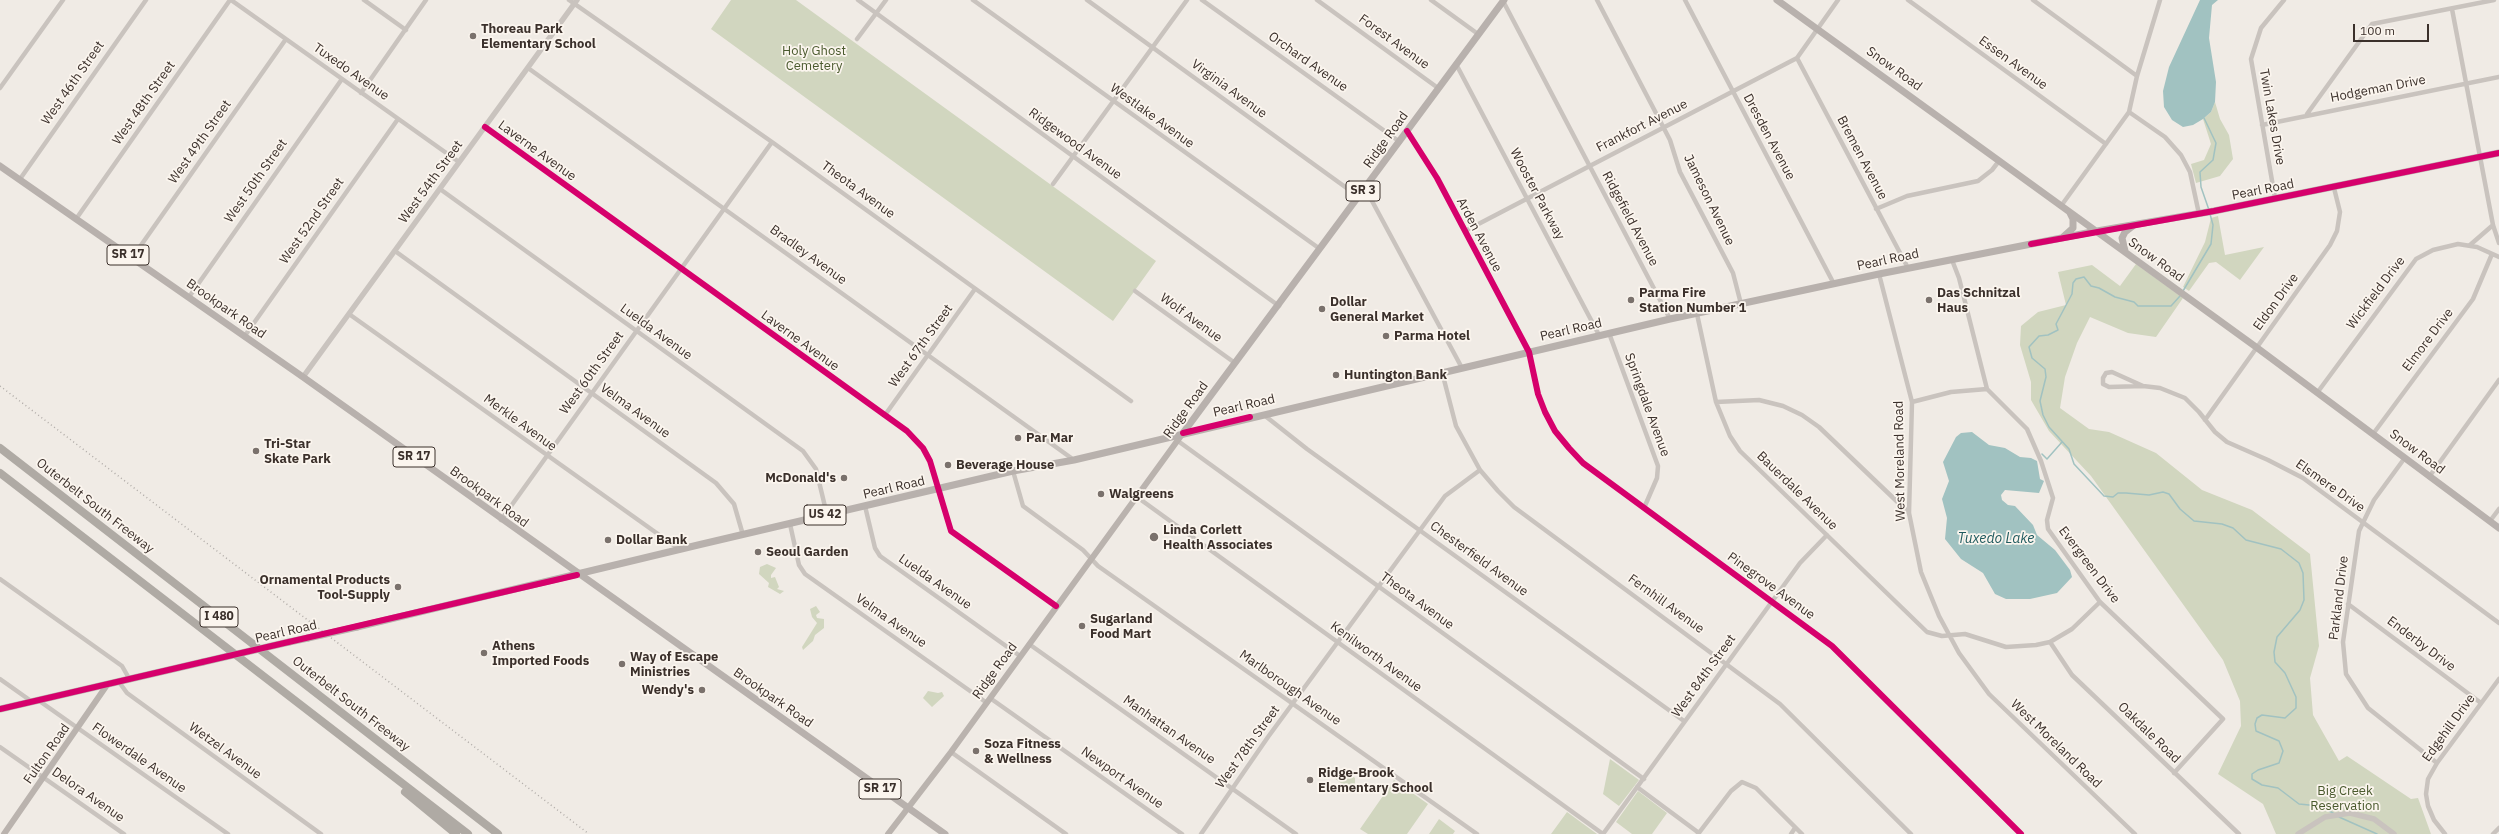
<!DOCTYPE html>
<style>
body{margin:0}
#map{position:relative;width:2499px;height:834px;overflow:hidden;background:#f0ebe5;font-family:"IBM Plex Sans",sans-serif}
canvas{display:block}
.scale{position:absolute;left:2353px;top:24px;width:76px;height:18px;box-sizing:border-box;border:2px solid #3b302b;border-top:0;padding-left:5px;font-size:12px;line-height:14px;white-space:nowrap;color:#3b302b;-webkit-text-stroke:3px #fbf5ee;paint-order:stroke}
</style>
<div id="map">
<canvas width="2499" height="834"></canvas>
<div class="scale">100 m</div>
</div>
<script>
const ctx = document.querySelector('canvas').getContext('2d');
ctx.lineJoin = 'round';
function fillPath(path, color) { ctx.fillStyle = color; ctx.fill(path, 'evenodd'); }
const toPath = rows => new Path2D(rows.map(r => 'M' + r).join(''));
function trace(path, color, width, dash) { ctx.strokeStyle = color; ctx.lineWidth = width; ctx.lineCap = dash ? 'butt' : 'round'; ctx.setLineDash(dash || []); ctx.stroke(path); }
function label(font, color, halo, rows, align = 'center') {
  ctx.font = font + ' "IBM Plex Sans",sans-serif'; ctx.lineWidth = 3.5; ctx.setLineDash([]); ctx.textBaseline = 'middle'; ctx.strokeStyle = halo; ctx.fillStyle = color; for (const [text, x, y, turn = 0] of rows) {
    ctx.save(); ctx.translate(x, y); ctx.rotate((+turn || 0) * Math.PI / 180); ctx.textAlign = isNaN(turn) ? turn : align; if (halo) ctx.strokeText(text, 0, 0); ctx.fillText(text, 0, 0); ctx.restore();
  }
}
const green = toPath([
 [731,0,796,0,1156,261,1113,321,711,29],
 [2215,102,2220,119,2229,135,2233,159,2220,176,2196,183,2191,164,2204,160,2211,144,2203,119,2211,112],
 [2218,216,2225,255,2264,247,2240,280,2216,262,2209,263,2189,291,2183,287,2205,242,2211,218],
 [2136,264,2183,298,2156,337,2128,333,2090,317,2077,343,2065,377,2060,408,2089,429,2109,432,2156,453,2202,490,2252,510,2310,554,2319,646,2310,678,2313,715,2339,761,2347,756,2411,799,2418,798,2431,834,2276,834,2263,804,2218,774,2241,726,2240,701,2223,660,2091,476,2049,431,2031,400,2031,382,2020,345,2021,326,2038,312,2066,305,2058,272,2092,265,2120,286],
 [767,564,776,568,771,575,771,578,775,577,779,587,777,589,784,591,780,594,768,587,769,583,759,574,760,567],
 [816,606,820,612,816,615,817,618,824,619,824,628,815,635,813,641,803,650,802,647,817,623,812,617,810,609],
 [928,691,938,693,942,692,944,696,932,707,923,698],
 [1610,759,1639,780,1619,806,1603,794],
 [1334,768,1338,772,1349,773,1355,778,1355,783,1350,790,1329,774],
 [1394,780,1428,804,1407,834,1368,834,1360,829],
 [1638,791,1667,813,1652,834,1632,834,1616,822],
 [1567,812,1597,834,1551,834],
 [1439,819,1455,831,1453,834,1429,834]
]);
const water = toPath([
 [2200,0,2218,0,2212,5,2209,38,2216,82,2215,102,2211,112,2203,119,2193,125,2183,127,2172,120,2164,107,2163,91,2169,67],
 [1972,432,1989,445,2005,448,2020,457,2031,458,2037,461,2040,479,2044,481,2039,493,2005,490,2001,495,2002,500,2008,505,2015,506,2033,525,2037,535,2055,550,2070,570,2072,577,2057,593,2030,599,2006,599,1995,594,1983,573,1961,559,1945,539,1947,518,1942,499,1949,481,1943,462,1956,437,1961,433]
]);
const stream = toPath([
 [2204,118,2216,143,2213,160,2200,172,2201,187,2209,210],
 [2183,291,2211,244,2213,225,2210,214],
 [2180,296,2171,306,2138,306,2134,302,2115,297,2099,288,2091,286,2084,277,2076,279,2073,283,2072,294,2056,324,2058,330,2048,335,2039,336,2029,347,2032,358,2045,369,2046,377,2040,401,2043,415,2049,427,2069,449,2074,464,2104,496,2113,497,2118,493,2126,493,2149,495,2163,492,2169,494,2180,509,2194,521,2222,524,2233,528,2246,540,2281,549,2299,563,2303,573,2304,600,2300,610,2277,637,2274,652,2275,662,2285,673,2296,697,2296,708,2285,718,2262,715,2257,718,2255,724,2256,731,2279,741,2283,751,2279,763,2258,770,2252,774,2252,779,2262,785,2278,788,2299,804,2319,806,2333,813],
 [2042,454,2047,459,2062,442],
 [2339,817,2377,834]
]);
const minor = toPath([
 [231,0,459,162],
 [364,0,406,30],
 [569,0,772,142,1131,401],
 [858,0,1279,306],
 [973,0,1320,249],
 [1087,0,1359,197],
 [1202,0,1400,142],
 [1317,0,1438,88],
 [1431,0,1478,34],
 [1597,0,1670,140,1680,172,1733,273,1741,304],
 [1685,0,1834,284],
 [1908,0,2106,144],
 [2033,0,2137,76],
 [1503,1,1670,319],
 [2452,9,2493,225,2499,243],
 [857,39,886,0],
 [1797,58,1908,268],
 [1456,64,1599,335],
 [528,68,1074,460],
 [0,88,63,0],
 [361,93,426,0],
 [2129,112,2165,137,2181,155,2190,172,2199,214],
 [2307,114,2372,24,2494,0],
 [2262,125,2499,77],
 [485,127,907,431,923,448,930,461,951,531,1056,606],
 [1407,131,1437,178,1529,352,1538,394,1545,412,1555,431,1569,448,1583,463,1832,646,2021,834],
 [20,179,146,0],
 [1053,184,1187,0],
 [1365,188,1462,368],
 [440,189,803,451,816,469,827,515],
 [2275,198,2251,59,2261,28,2284,0],
 [2061,206,2129,112,2137,76,2160,0],
 [1876,209,1907,196,1978,181,1992,170,1999,161],
 [76,219,230,0],
 [1465,231,1797,58,1838,0],
 [2470,245,2493,225],
 [395,251,716,483,734,504,743,535],
 [132,258,286,39],
 [1952,260,1959,278,1987,389,2027,429,2041,461,2053,498,2047,520,2048,529,2100,602,2223,719,2174,773],
 [1879,274,1912,402,1909,513,1921,572,1939,616,1959,653,1989,694,2135,834],
 [1135,291,1235,363],
 [189,297,342,79],
 [349,314,679,549],
 [1697,314,1716,402,1730,436,1740,451,1927,632,1942,636,1965,634,2006,647,2036,645,2050,642,2072,629,2100,602],
 [1609,333,1658,466,1657,478,1644,508],
 [244,337,398,119],
 [1442,372,1456,426,1480,470,1498,491,1514,507,1780,704,1911,834],
 [2143,386,2112,372,2106,373,2103,378,2103,384,2109,387,2143,386,2160,388,2185,398,2199,412,2215,432,2227,442,2268,460,2303,478,2499,623],
 [2317,393,2416,259,2433,250,2458,244,2477,247,2499,257],
 [1716,402,1759,400,1783,406,1802,415,1819,427,1909,513],
 [1912,402,1951,392,1987,389],
 [885,415,975,289],
 [1264,415,1307,449,1684,721],
 [2205,420,2330,245,2337,231,2340,212,2334,188],
 [2373,434,2473,299,2492,254],
 [1178,441,1644,779],
 [2404,459,2374,500,2359,531,2343,642,2346,674,2368,708,2437,763],
 [1013,471,1023,506,1083,550,1098,566,1477,834],
 [2429,477,2499,380],
 [1137,497,1603,834],
 [865,506,875,548,880,556,1020,656],
 [501,520,772,142],
 [2490,521,2499,509],
 [790,524,799,565,805,574,987,703],
 [0,579,122,666,130,680],
 [2348,604,2481,703],
 [2050,642,2072,675,2239,834],
 [1029,644,1296,834],
 [0,679,31,701],
 [119,682,127,693,321,834],
 [990,698,1182,834],
 [38,700,228,834],
 [0,747,124,834],
 [951,752,1066,834],
 [1637,787,1699,833],
 [1201,834,1268,737,1445,496,1480,470],
 [1603,834,1800,563,1827,535],
 [1698,834,1731,791,1742,782,1756,788,1802,834],
 [1791,834,1795,828],
 [2445,834,2434,820,2428,806,2426,794,2428,779,2437,763,2499,679],
 [2493,834,2499,828]
]);
const tertiary = toPath([
 [303,377,577,0],
 [2298,834,2325,817,2350,813,2374,819,2394,834]
]);
const secondary = toPath([
 [4,834,107,685],
 [888,834,951,752,1183,433]
]);
const primary = toPath([
 [1777,0,2256,347,2499,528],
 [0,166,303,377,945,834],
 [2063,237,2073,228,2073,219,2070,213],
 [2125,251,2122,238,2125,232,2134,225],
 [1183,433,1504,0],
 [357,627,698,545,1013,471,1074,460,1670,319,1879,274,2097,231,2214,211,2499,153],
 [289,642,308,638],
 [0,709,203,662]
]);
const motorway = toPath([
 [0,448,498,834],
 [0,473,468,834],
 [405,792,456,834]
]);
const rail = toPath([
 [0,386,589,834]
]);
const primaryBridge = toPath([
 [308,638,357,627],
 [203,662,289,642]
]);
const cycleway = toPath([
 [485,127,907,431,923,448,930,461,951,531,1056,606],
 [1407,131,1437,178,1529,352,1538,394,1545,412,1555,431,1569,448,1583,463,1832,646,2021,834],
 [2031,244,2214,211,2499,153],
 [1183,433,1250,417],
 [0,709,577,575]
]);
const markers = [
 [473,36,4,"#7a716c"],
 [1631,300,4,"#7a716c"],
 [1929,300,4,"#7a716c"],
 [1322,309,4,"#7a716c"],
 [1386,336,4,"#7a716c"],
 [1336,375,4,"#7a716c"],
 [1018,438,4,"#7a716c"],
 [256,451,4,"#7a716c"],
 [948,465,4,"#7a716c"],
 [844,478,4,"#7a716c"],
 [1101,494,4,"#7a716c"],
 [1154,537,5,"#7a716c"],
 [608,540,4,"#7a716c"],
 [758,552,4,"#7a716c"],
 [398,587,4,"#7a716c"],
 [1082,626,4,"#7a716c"],
 [484,653,4,"#7a716c"],
 [622,664,4,"#7a716c"],
 [702,690,4,"#7a716c"],
 [976,751,4,"#7a716c"],
 [1310,780,4,"#7a716c"]
];
const shields = [
 [1363,191,34],
 [128,255,42],
 [414,457,42],
 [825,515,42],
 [219,617,38],
 [880,789,42]
];
const shieldNames = [
 ["SR 3",1363,191],
 ["SR 17",128,255],
 ["SR 17",414,457],
 ["US 42",825,515],
 ["I 480",219,617],
 ["SR 17",880,789]
];
const poiNames = [
 ["Thoreau Park",481,29],
 ["Elementary School",481,44],
 ["Parma Fire",1639,293],
 ["Station Number 1",1639,308],
 ["Das Schnitzal",1937,293],
 ["Haus",1937,308],
 ["Dollar",1330,302],
 ["General Market",1330,317],
 ["Parma Hotel",1394,336],
 ["Huntington Bank",1344,375],
 ["Par Mar",1026,438],
 ["Tri-Star",264,444],
 ["Skate Park",264,459],
 ["Beverage House",956,465],
 ["McDonald's",836,478,"right"],
 ["Walgreens",1109,494],
 ["Linda Corlett",1163,530],
 ["Health Associates",1163,545],
 ["Dollar Bank",616,540],
 ["Seoul Garden",766,552],
 ["Ornamental Products",390,580,"right"],
 ["Tool-Supply",390,595,"right"],
 ["Sugarland",1090,619],
 ["Food Mart",1090,634],
 ["Athens",492,646],
 ["Imported Foods",492,661],
 ["Way of Escape",630,657],
 ["Ministries",630,672],
 ["Wendy's",694,690,"right"],
 ["Soza Fitness",984,744],
 ["& Wellness",984,759],
 ["Ridge-Brook",1318,773],
 ["Elementary School",1318,788]
];
const streetNames = [
 ["Forest Avenue",1394,42,36],
 ["Orchard Avenue",1308,62,35],
 ["Essen Avenue",2013,63,36],
 ["Snow Road",1894,69,36],
 ["Tuxedo Avenue",351,72,35],
 ["West 46th Street",73,83,-55],
 ["Virginia Avenue",1229,89,36],
 ["Hodgeman Drive",2378,89,-11],
 ["West 48th Street",144,103,-55],
 ["Westlake Avenue",1152,116,36],
 ["Twin Lakes Drive",2272,117,80],
 ["Frankfort Avenue",1642,126,-27],
 ["Dresden Avenue",1769,137,62],
 ["Ridge Road",1386,140,-54],
 ["West 49th Street",200,142,-55],
 ["Ridgewood Avenue",1075,144,36],
 ["Laverne Avenue",537,151,36],
 ["Bremen Avenue",1862,158,62],
 ["West 50th Street",256,181,-55],
 ["West 54th Street",431,182,-54],
 ["Theota Avenue",858,190,36],
 ["Pearl Road",2263,190,-11],
 ["Wooster Parkway",1537,194,62],
 ["Jameson Avenue",1709,200,64],
 ["Ridgefield Avenue",1630,219,62],
 ["West 52nd Street",312,221,-55],
 ["Arden Avenue",1479,235,62],
 ["Bradley Avenue",808,255,36],
 ["Pearl Road",1888,260,-12],
 ["Snow Road",2156,260,36],
 ["Wickfield Drive",2376,293,-53],
 ["Eldon Drive",2276,302,-54],
 ["Brookpark Road",226,309,35],
 ["Wolf Avenue",1191,318,36],
 ["Pearl Road",1571,330,-13],
 ["Luelda Avenue",656,332,36],
 ["Elmore Drive",2428,340,-53],
 ["Laverne Avenue",800,341,36],
 ["West 67th Street",921,346,-54],
 ["West 60th Street",592,373,-54],
 ["Springdale Avenue",1647,405,70],
 ["Pearl Road",1244,406,-13],
 ["Ridge Road",1186,410,-54],
 ["Velma Avenue",635,411,36],
 ["Merkle Avenue",520,423,36],
 ["Snow Road",2417,452,37],
 ["West Moreland Road",1900,461,-91],
 ["Elsmere Drive",2330,486,35],
 ["Pearl Road",894,488,-13],
 ["Bauerdale Avenue",1797,491,44],
 ["Brookpark Road",489,497,36],
 ["Outerbelt South Freeway",95,506,38],
 ["Chesterfield Avenue",1479,559,36],
 ["Evergreen Drive",2089,565,53],
 ["Luelda Avenue",935,582,35],
 ["Pinegrove Avenue",1771,586,36],
 ["Parkland Drive",2339,598,-83],
 ["Theota Avenue",1417,601,36],
 ["Fernhill Avenue",1666,604,36],
 ["Velma Avenue",891,621,35],
 ["Pearl Road",286,632,-13],
 ["Enderby Drive",2421,644,37],
 ["Kenilworth Avenue",1376,657,36],
 ["Ridge Road",995,671,-54],
 ["West 84th Street",1704,676,-54],
 ["Marlborough Avenue",1290,688,35],
 ["Brookpark Road",773,698,35],
 ["Outerbelt South Freeway",351,704,38],
 ["Edgehill Drive",2449,728,-54],
 ["Manhattan Avenue",1169,730,35],
 ["Oakdale Road",2149,733,44],
 ["West Moreland Road",2056,744,44],
 ["West 78th Street",1248,747,-54],
 ["Wetzel Avenue",225,751,36],
 ["Fulton Road",47,754,-55],
 ["Flowerdale Avenue",139,758,35],
 ["Newport Avenue",1122,778,35],
 ["Delora Avenue",88,795,35]
];
const parkNames = [
 ["Holy Ghost",814,51],
 ["Cemetery",814,66],
 ["Big Creek",2345,791],
 ["Reservation",2345,806]
];
const waterNames = [
 ["Tuxedo Lake",1996,539]
];
fillPath(green, '#d1d6bf');
fillPath(water, '#a1c2c1');
trace(stream, '#a1c2c1', 1.5);
trace(minor, '#c9c3be', 4.5);
trace(tertiary, '#c9c3be', 5.5);
trace(secondary, '#bab3ae', 6);
trace(primary, '#b8b1ad', 7);
trace(motorway, '#afaaa4', 8);
trace(rail, '#b1aca8', 1.5, [1, 3]);
trace(primaryBridge, '#b8b1ad', 7);
trace(cycleway, '#d6006c', 6);
for (const [x, y, r, color] of markers) { const dot = new Path2D(); dot.arc(x, y, r, 0, 2 * Math.PI); ctx.fillStyle = color; ctx.fill(dot); trace(dot, '#fbf5ee', 1.5); }
for (const [x, y, w] of shields) { const box = new Path2D(); box.roundRect(x - w / 2, y - 10, w, 20, 3); ctx.fillStyle = '#fbf5ee'; ctx.fill(box); trace(box, '#3b302b', 1); }
label('bold 12px', '#3b302b', null, shieldNames);
label('bold 13px', '#3b302b', '#fbf5ee', poiNames, 'left');
label('13px', '#3b302b', '#fbf5ee', streetNames);
label('13px', '#4a5a2e', '#fbf5ee', parkNames);
label('italic 14px', '#1f5a5e', '#fbf5ee', waterNames);
</script>
